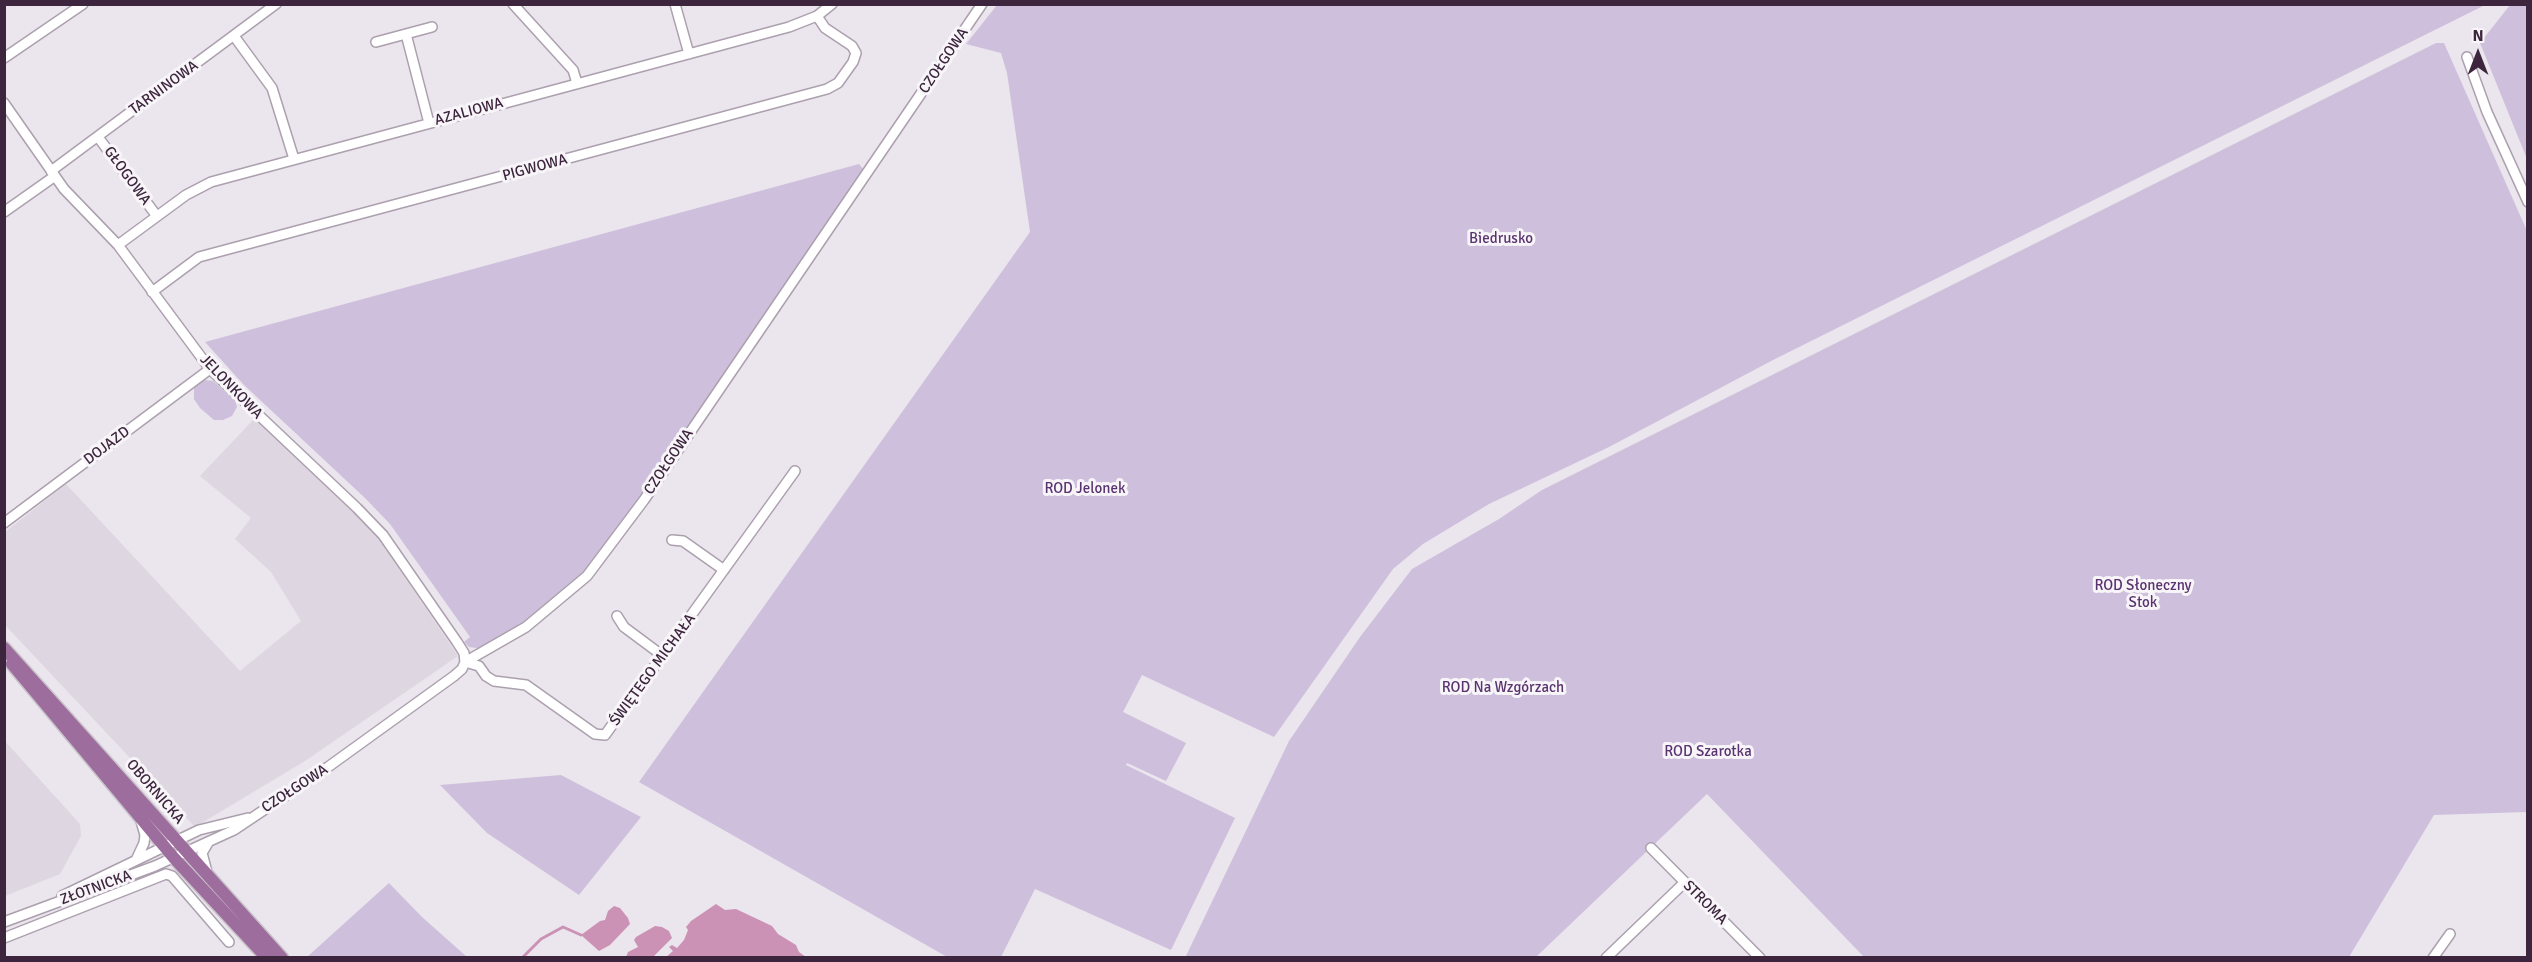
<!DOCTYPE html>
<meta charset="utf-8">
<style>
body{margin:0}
#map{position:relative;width:2532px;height:962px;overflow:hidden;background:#ebe5ed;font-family:Signika,sans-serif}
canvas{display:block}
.frame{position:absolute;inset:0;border:6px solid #3c253d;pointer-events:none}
.north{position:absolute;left:2448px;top:24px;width:60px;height:60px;-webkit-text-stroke:4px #f8f5f9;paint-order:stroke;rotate:0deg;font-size:16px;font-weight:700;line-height:24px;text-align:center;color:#3c253d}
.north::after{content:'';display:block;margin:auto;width:21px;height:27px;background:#3c253d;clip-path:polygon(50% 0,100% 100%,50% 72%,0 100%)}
</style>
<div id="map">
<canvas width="2532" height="962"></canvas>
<div class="frame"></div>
<div class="north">N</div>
</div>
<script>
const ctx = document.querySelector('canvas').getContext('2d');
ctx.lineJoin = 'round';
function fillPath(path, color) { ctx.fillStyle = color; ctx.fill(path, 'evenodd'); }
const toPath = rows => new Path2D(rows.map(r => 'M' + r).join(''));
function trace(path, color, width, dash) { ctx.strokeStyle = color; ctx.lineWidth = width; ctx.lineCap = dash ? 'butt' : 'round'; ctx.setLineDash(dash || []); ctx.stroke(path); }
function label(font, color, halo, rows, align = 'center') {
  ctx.font = font + ' Signika,sans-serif'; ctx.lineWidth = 6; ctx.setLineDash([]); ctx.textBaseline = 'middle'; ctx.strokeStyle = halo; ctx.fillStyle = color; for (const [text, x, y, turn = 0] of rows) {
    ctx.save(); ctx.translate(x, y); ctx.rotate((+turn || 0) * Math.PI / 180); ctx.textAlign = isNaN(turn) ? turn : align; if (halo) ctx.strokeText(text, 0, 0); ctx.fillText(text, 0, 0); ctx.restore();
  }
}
const built = toPath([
 [255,418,371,528,458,656,305,761,195,827,5,625,5,532,66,484,240,671,301,621,271,572,235,539,251,518,200,476],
 [4,740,80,824,81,836,60,874,5,896]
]);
const green = toPath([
 [997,5,997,4,2485,5,1773,360,1609,447,1489,504,1423,544,1393,569,1274,737,1142,675,1123,712,1186,743,1166,781,1127,763,1126,765,1235,818,1171,950,1035,889,1001,957,949,958,639,782,1030,232,1007,73,1001,53,966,44],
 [2510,5,2527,5,2527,159,2480,43],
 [2436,43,2444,43,2527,231,2527,812,2434,815,2349,957,1864,957,1707,794,1536,957,1185,958,1289,741,1360,637,1412,569,1499,519,1542,490],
 [859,164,864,170,686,432,670,444,667,454,641,498,584,572,546,608,484,649,469,647,464,642,470,637,390,524,365,498,244,385,205,342],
 [205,380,213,381,235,400,237,407,232,416,223,420,214,420,200,408,194,399,194,388,200,381],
 [561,775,641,817,579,895,487,833,440,785],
 [389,883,422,917,467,957,307,957]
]);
const water = toPath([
 [716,904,725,910,736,909,772,926,778,934,796,945,799,952,806,957,666,957,673,951,669,947,672,945,677,948,684,940,688,930,686,927,691,921],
 [614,906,620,908,628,918,630,924,610,945,599,951,581,935,600,921,605,920,608,911],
 [655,926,662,927,669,931,672,938,653,957,626,957,628,952,638,947,634,940,636,937]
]);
const stream = toPath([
 [522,958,541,939,563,927,581,935]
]);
const minor = toPath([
 [513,4,573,70,577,83],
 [675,4,689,54],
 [406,34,429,123],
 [234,36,272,88,294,159],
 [376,42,432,27],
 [2467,57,2487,112,2528,202],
 [4,58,83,4],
 [4,103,64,189,118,245,210,369,357,508,383,535,457,642,464,653,465,662],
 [98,137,156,215],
 [51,171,276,4],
 [4,212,55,176],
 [118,245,186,195,211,182,789,27,817,16,832,4],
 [152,292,199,257,827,89,838,83,853,62,856,53,852,46,825,28,817,16],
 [4,523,210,369],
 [672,540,683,541,724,570],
 [617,616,624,627,663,656],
 [465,662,479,666,486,676,494,681,526,685,595,734,605,735,795,471],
 [1651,848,1760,958],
 [137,858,144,843,145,835,141,821],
 [207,872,202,853,208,843],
 [62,896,199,830,248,818],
 [4,922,155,866,234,830,328,767,454,676,462,669,465,662,526,627,587,576,644,500,982,4],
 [4,938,166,874,172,876,229,942],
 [1606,958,1685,882],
 [2433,958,2450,934]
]);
const major = toPath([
 [4,648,282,958],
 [12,664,174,858,267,958]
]);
const streetNames = [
 ["CZOŁGOWA",944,61,-56],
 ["TARNINOWA",164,88,-36],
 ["AZALIOWA",469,112,-15],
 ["PIGWOWA",535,168,-15],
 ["GŁOGOWA",127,176,54],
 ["JELONKOWA",231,387,46],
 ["DOJAZD",107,446,-37],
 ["CZOŁGOWA",669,462,-56],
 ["ŚWIĘTEGO MICHAŁA",653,670,-54],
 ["CZOŁGOWA",295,789,-33],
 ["OBORNICKA",155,792,49],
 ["ZŁOTNICKA",96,888,-20],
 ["STROMA",1705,903,45]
];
const parkNames = [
 ["Biedrusko",1501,239],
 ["ROD Jelonek",1085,489],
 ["ROD Słoneczny",2143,586],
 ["Stok",2143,603],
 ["ROD Na Wzgórzach",1503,688],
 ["ROD Szarotka",1708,752]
];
fillPath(built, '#ded6e0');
fillPath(green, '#cec0dc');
fillPath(water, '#cc92b5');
trace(stream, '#cc92b5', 3);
trace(minor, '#aca0ae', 12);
trace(major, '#c8c2c9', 15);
trace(minor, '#fff', 9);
trace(major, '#9d6d9e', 12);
label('15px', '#3c253d', '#f8f5f9', streetNames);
label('15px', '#593370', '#f8f5f9', parkNames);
</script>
